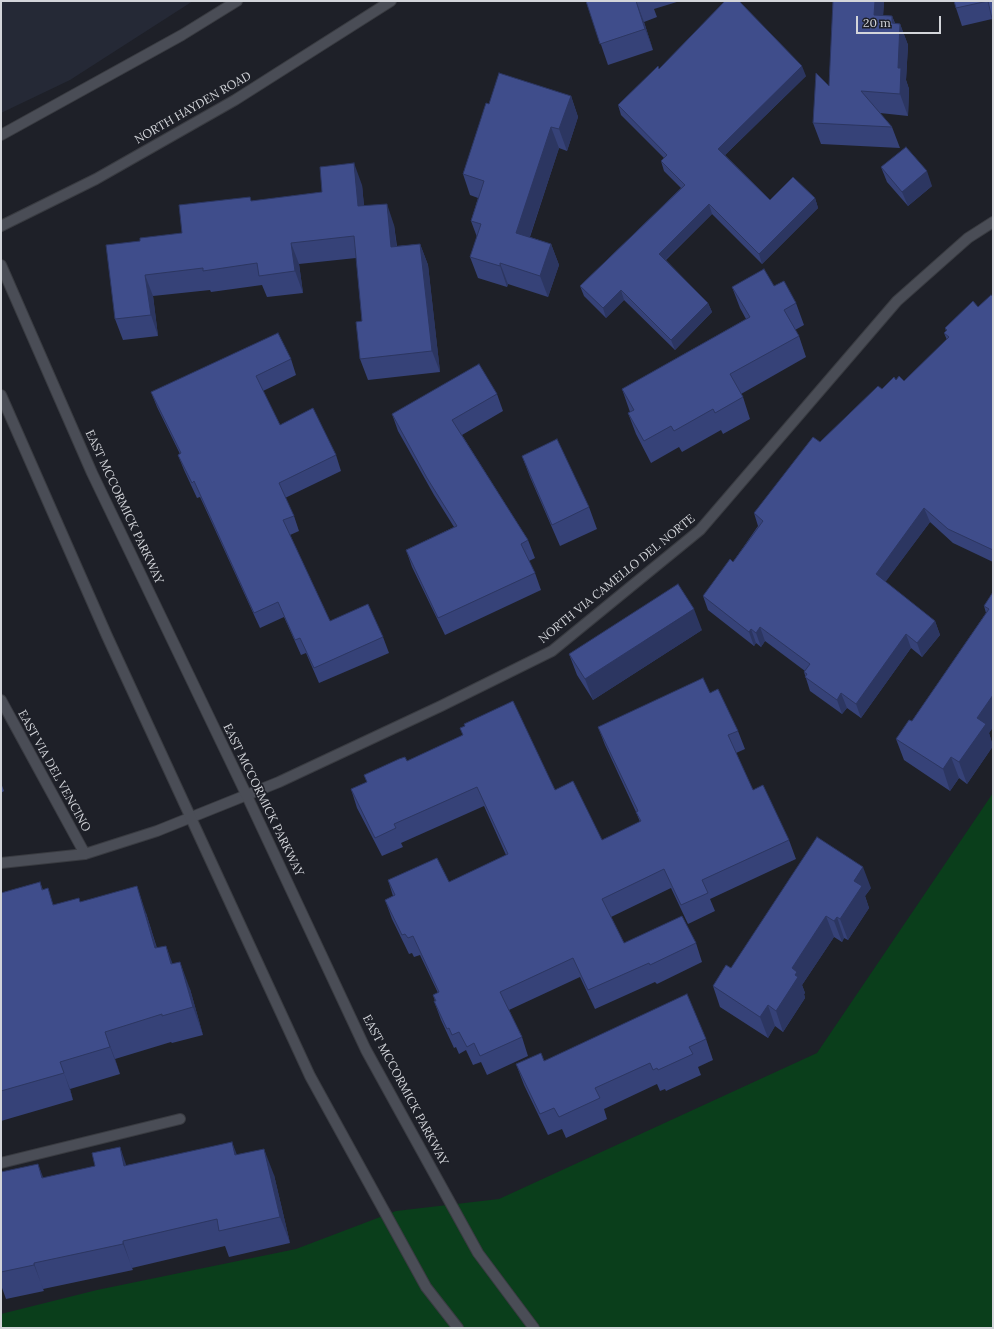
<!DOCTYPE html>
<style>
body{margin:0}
#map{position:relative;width:994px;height:1329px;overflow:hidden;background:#1e2028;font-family:Lora,serif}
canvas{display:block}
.frame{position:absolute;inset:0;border:2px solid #d3d5da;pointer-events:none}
.scale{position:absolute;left:856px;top:16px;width:85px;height:18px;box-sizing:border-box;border:2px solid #d3d5da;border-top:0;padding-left:5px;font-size:12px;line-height:14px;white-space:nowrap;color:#d3d5da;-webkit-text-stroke:3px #1e2028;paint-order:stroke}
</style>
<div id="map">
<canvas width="994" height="1329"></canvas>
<div class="frame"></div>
<div class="scale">20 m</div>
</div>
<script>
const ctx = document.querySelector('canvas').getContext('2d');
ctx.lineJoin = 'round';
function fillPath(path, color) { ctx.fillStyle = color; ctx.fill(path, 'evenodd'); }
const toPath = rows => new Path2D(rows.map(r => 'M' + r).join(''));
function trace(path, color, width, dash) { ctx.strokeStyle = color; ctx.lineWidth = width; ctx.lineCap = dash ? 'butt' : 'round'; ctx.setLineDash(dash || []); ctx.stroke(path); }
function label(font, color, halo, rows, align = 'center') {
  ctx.font = font + ' Lora,serif'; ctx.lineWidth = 3.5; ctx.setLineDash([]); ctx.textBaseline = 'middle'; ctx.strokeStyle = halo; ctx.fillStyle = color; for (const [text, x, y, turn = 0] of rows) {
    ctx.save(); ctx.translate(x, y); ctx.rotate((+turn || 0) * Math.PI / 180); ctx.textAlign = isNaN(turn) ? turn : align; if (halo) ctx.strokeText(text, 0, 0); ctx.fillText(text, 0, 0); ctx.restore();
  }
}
const built = toPath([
 [1,1,193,1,70,80,1,113]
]);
const green = toPath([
 [993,793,993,1328,1,1328,1,1314,97,1290,296,1249,396,1211,499,1199,817,1053]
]);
const street = toPath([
 [1,700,85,854],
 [1,863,85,854,157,831,279,782,441,706,552,651,700,530,897,301,968,238,993,222],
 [1,1163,180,1119]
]);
const secondary = toPath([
 [1,135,182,35,237,1],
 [1,226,96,179,235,100,391,1],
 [1,265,92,473,247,796,366,1050,478,1253,534,1328],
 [1,395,107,636,310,1076,426,1287,458,1328]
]);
const wall = toPath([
 [586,1,680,1,654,9,657,17,644,22,653,50,608,65],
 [833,1,884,1,883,15,892,16,895,23,900,24,908,45,906,80,909,89,908,116,880,113,892,127,900,148,821,144,813,123,829,86],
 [954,1,993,1,992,19,962,26,956,8],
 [659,69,806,76,725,155,770,200,815,198,818,208,762,264,712,214,666,260,708,303,712,312,675,350,624,300,606,318,584,296,580,286,681,188,664,171,661,161,664,158,621,115,618,105],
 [571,96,578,117,567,151,559,148,530,237,551,244,559,265,548,297,508,284,507,287,478,278,470,257,477,237,471,221,478,198,470,195,463,174],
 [881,167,932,186,908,206,887,182],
 [362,185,364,206,394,225,397,246,420,244,428,265,440,372,368,380,360,359,362,321,356,258,299,264,303,293,267,297,262,285,211,292,210,290,153,296,158,336,123,340,115,319,140,241,182,233,252,201,322,192],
 [774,286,796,303,804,325,795,330,799,336,806,357,741,394,743,397,750,419,723,434,721,430,682,452,679,447,651,463,636,434,628,413,630,412,622,389,746,319,740,308,732,287],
 [993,297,993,562,953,543,930,522,885,582,935,621,940,635,922,657,911,648,861,718,847,708,842,714,810,691,804,672,805,671,765,641,761,647,756,643,754,646,708,610,703,596,733,562,758,526,754,513,820,442,882,389,896,380,904,381,947,340,944,333,946,331,945,328],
 [291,359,296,375,263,391,280,425,336,455,341,471,285,498,294,516,299,531,290,535,330,621,383,637,389,653,319,683,306,653,301,655,284,617,260,628,200,497,197,498,184,470,178,455,180,454,157,407,151,392],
 [497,394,503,411,462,435,528,540,535,558,529,561,535,573,541,590,445,635,412,567,406,550,454,527,434,495,398,431,392,414],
 [522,456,589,507,597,529,560,546,530,477],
 [993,592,993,727,989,733,993,746,967,784,959,778,950,791,904,760,896,739,912,721,986,613,984,606],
 [702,630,593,700,577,675,569,654],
 [710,693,738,731,745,749,736,753,753,790,789,840,796,859,710,899,715,911,688,924,671,888,611,917,624,943,696,943,702,962,657,984,655,982,595,1009,580,977,509,1010,522,1037,528,1056,487,1075,481,1062,473,1065,466,1050,459,1054,456,1047,454,1048,441,1020,434,1001,435,1001,433,995,438,993,420,955,414,957,412,953,409,954,392,919,385,900,393,896,388,880,449,882,506,855,484,806,401,843,403,847,382,856,357,808,351,789,367,782,364,775,407,761,463,735,460,728,555,790,602,840,640,822,636,812,605,745,598,727],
 [1,783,4,791,1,793],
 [40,882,43,890,54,905,81,902,146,913,157,948,172,964,190,989,203,1035,172,1043,171,1042,115,1059,120,1074,70,1089,73,1100,1,1121,1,893],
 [871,888,865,896,869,908,848,940,844,938,842,942,834,937,802,985,805,993,804,994,805,998,783,1032,775,1026,768,1038,720,1007,713,986,731,968],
 [706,1039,713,1060,698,1067,701,1075,666,1091,665,1089,660,1091,657,1084,604,1109,607,1119,566,1138,562,1129,548,1135,524,1085,516,1064],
 [237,1155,274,1175,290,1243,229,1257,225,1246,132,1268,133,1270,43,1289,44,1291,6,1299,1,1285,1,1172,44,1178,127,1165]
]);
const shadedWall = toPath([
 [636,1,644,22,653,50,645,29],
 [875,1,884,1,882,36,874,15],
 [892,16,899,35,900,24,908,45,906,80,909,89,908,116,900,94,892,23],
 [802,66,806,76,722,158,718,149],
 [571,96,578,117,567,151,559,129],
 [551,127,559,148,524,254,516,233],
 [354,163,362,185,366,228,358,206],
 [927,171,932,186,908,206,902,192],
 [815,198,818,208,762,264,759,254],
 [387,204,394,225,399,268,391,247],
 [709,204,712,214,662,263,659,254],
 [291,243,299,264,303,293,295,271],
 [420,244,428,265,440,372,432,351],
 [551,244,559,265,548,297,540,276],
 [500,263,508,284,507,287,500,266],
 [145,275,153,296,158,336,151,315],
 [621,290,624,300,606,318,603,308],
 [708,303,712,312,675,350,671,340],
 [924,508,930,522,881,588,876,574],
 [694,609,702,630,593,700,585,679],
 [935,621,940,635,922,657,917,643],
 [760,627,765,641,761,647,756,633],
 [751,629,756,643,754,646,749,632],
 [906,634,911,648,861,718,856,704],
 [841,693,847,708,842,714,837,700],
 [993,695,993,727,989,733,993,746,967,784,959,762,977,718],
 [951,757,959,778,950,791,943,769],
 [863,867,871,888,865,896,869,908,848,940,840,919,854,881],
 [137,886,146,913,165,976,155,948],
 [826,916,834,937,802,985,805,993,804,994,805,998,783,1032,776,1011,792,968],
 [837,917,844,938,842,942,834,921],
 [166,946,176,973,171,964],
 [180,962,190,989,203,1035,193,1007],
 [768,1005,775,1026,768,1038,760,1017],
 [105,1032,115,1059,120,1074,110,1047],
 [60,1062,70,1089,73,1100,64,1073],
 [232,1142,242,1168,235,1155],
 [120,1147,129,1173,124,1166],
 [264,1149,274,1175,290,1243,280,1217],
 [38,1164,48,1190,42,1178],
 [123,1241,132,1268,133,1270,123,1244],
 [34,1263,43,1289,44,1291,34,1265]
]);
const building = toPath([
 [586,1,636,1,645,29,600,44,586,1],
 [725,1,739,1,802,66,718,149,770,200,793,177,815,198,759,254,709,204,659,254,708,303,671,340,621,290,603,308,580,286,685,185,661,161,667,155,618,105,658,66,659,69,725,1],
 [833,1,875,1,874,15,892,16,892,23,900,24,898,68,901,68,900,94,861,91,892,127,813,123,816,73,829,86,833,1],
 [954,1,993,1,993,23,988,1,956,8,954,1],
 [499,73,571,96,559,129,551,127,516,233,551,244,540,276,500,263,500,266,470,257,481,224,471,221,484,181,463,174,486,103,489,104,499,73],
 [906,147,927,171,902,192,881,167,906,147],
 [354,163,358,206,387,204,391,247,420,244,432,351,360,359,356,322,362,321,354,236,291,243,295,271,259,276,257,263,203,271,203,268,145,275,151,315,115,319,106,245,140,241,140,238,182,233,179,205,250,197,251,201,322,192,320,167,354,163],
 [764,269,774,286,784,281,796,303,784,310,799,336,730,374,743,397,715,413,713,409,674,431,671,426,644,441,628,413,634,410,622,389,750,317,732,287,764,269],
 [991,295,993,297,993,550,948,529,924,508,876,574,935,621,917,643,906,634,856,704,841,693,837,700,805,677,807,674,804,672,810,664,760,627,756,633,751,629,749,632,703,596,730,559,733,562,763,521,754,513,813,437,820,442,878,386,882,389,894,377,896,380,899,376,904,381,949,337,944,333,947,330,945,328,973,301,978,307,991,295],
 [278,333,291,359,256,376,280,425,313,408,336,455,279,483,294,516,283,520,330,621,368,604,383,637,314,668,300,638,295,640,278,602,254,613,194,481,192,483,178,455,181,453,151,392,278,333],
 [479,364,497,394,452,420,528,540,521,544,535,573,438,618,406,550,457,526,427,478,392,414,479,364],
 [557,439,589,507,552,525,522,456,557,439],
 [678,584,694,609,585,679,569,654,678,584],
 [993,592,993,695,977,718,986,724,959,762,951,757,943,769,896,739,909,720,912,721,989,609,984,606,993,592],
 [703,678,710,693,718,689,738,731,728,735,753,790,763,785,789,840,702,880,708,893,681,905,664,869,602,899,624,943,682,916,696,943,650,965,649,963,588,990,573,958,500,992,522,1037,480,1056,474,1043,467,1047,459,1032,452,1035,449,1028,447,1029,434,1001,436,1001,433,995,439,992,413,936,408,938,405,934,402,935,385,900,395,895,388,880,437,858,449,882,508,854,477,787,394,824,396,828,375,838,351,789,367,782,364,775,399,759,405,757,407,761,463,735,460,728,465,726,464,724,513,701,555,790,573,781,602,840,641,821,636,812,638,811,598,727,703,678],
 [817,837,863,867,854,881,862,886,840,919,837,917,834,921,826,916,792,968,797,972,795,975,798,977,776,1011,768,1005,760,1017,713,986,726,965,731,968,817,837],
 [40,882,42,890,48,888,53,905,79,898,80,902,137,886,155,948,166,946,171,964,180,962,193,1007,162,1016,162,1014,105,1032,110,1047,60,1062,64,1073,1,1091,1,893,40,882],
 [687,994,706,1039,689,1047,693,1054,658,1070,657,1068,653,1070,650,1063,595,1088,600,1098,559,1117,554,1108,540,1114,516,1064,541,1053,544,1061,687,994],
 [232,1142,235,1155,264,1149,280,1217,219,1231,217,1219,123,1241,123,1244,34,1263,34,1265,1,1272,1,1172,38,1164,42,1178,95,1166,92,1153,120,1147,124,1166,232,1142]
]);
const streetNames = [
 ["NORTH HAYDEN ROAD",193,108,-30],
 ["EAST MCCORMICK PARKWAY",124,507,65],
 ["NORTH VIA CAMELLO DEL NORTE",617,579,-39],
 ["EAST VIA DEL VENCINO",54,771,61],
 ["EAST MCCORMICK PARKWAY",263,800,64],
 ["EAST MCCORMICK PARKWAY",405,1090,62]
];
fillPath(built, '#252936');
fillPath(green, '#0a3e1b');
trace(street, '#393b41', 12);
trace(secondary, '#393b41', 12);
trace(street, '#4a4d56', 10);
trace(secondary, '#4a4d56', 10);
fillPath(wall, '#364278');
fillPath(shadedWall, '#2c3661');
fillPath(building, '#3f4d8b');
trace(building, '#2c3661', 1);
label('12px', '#d3d5da', '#1e2028', streetNames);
</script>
